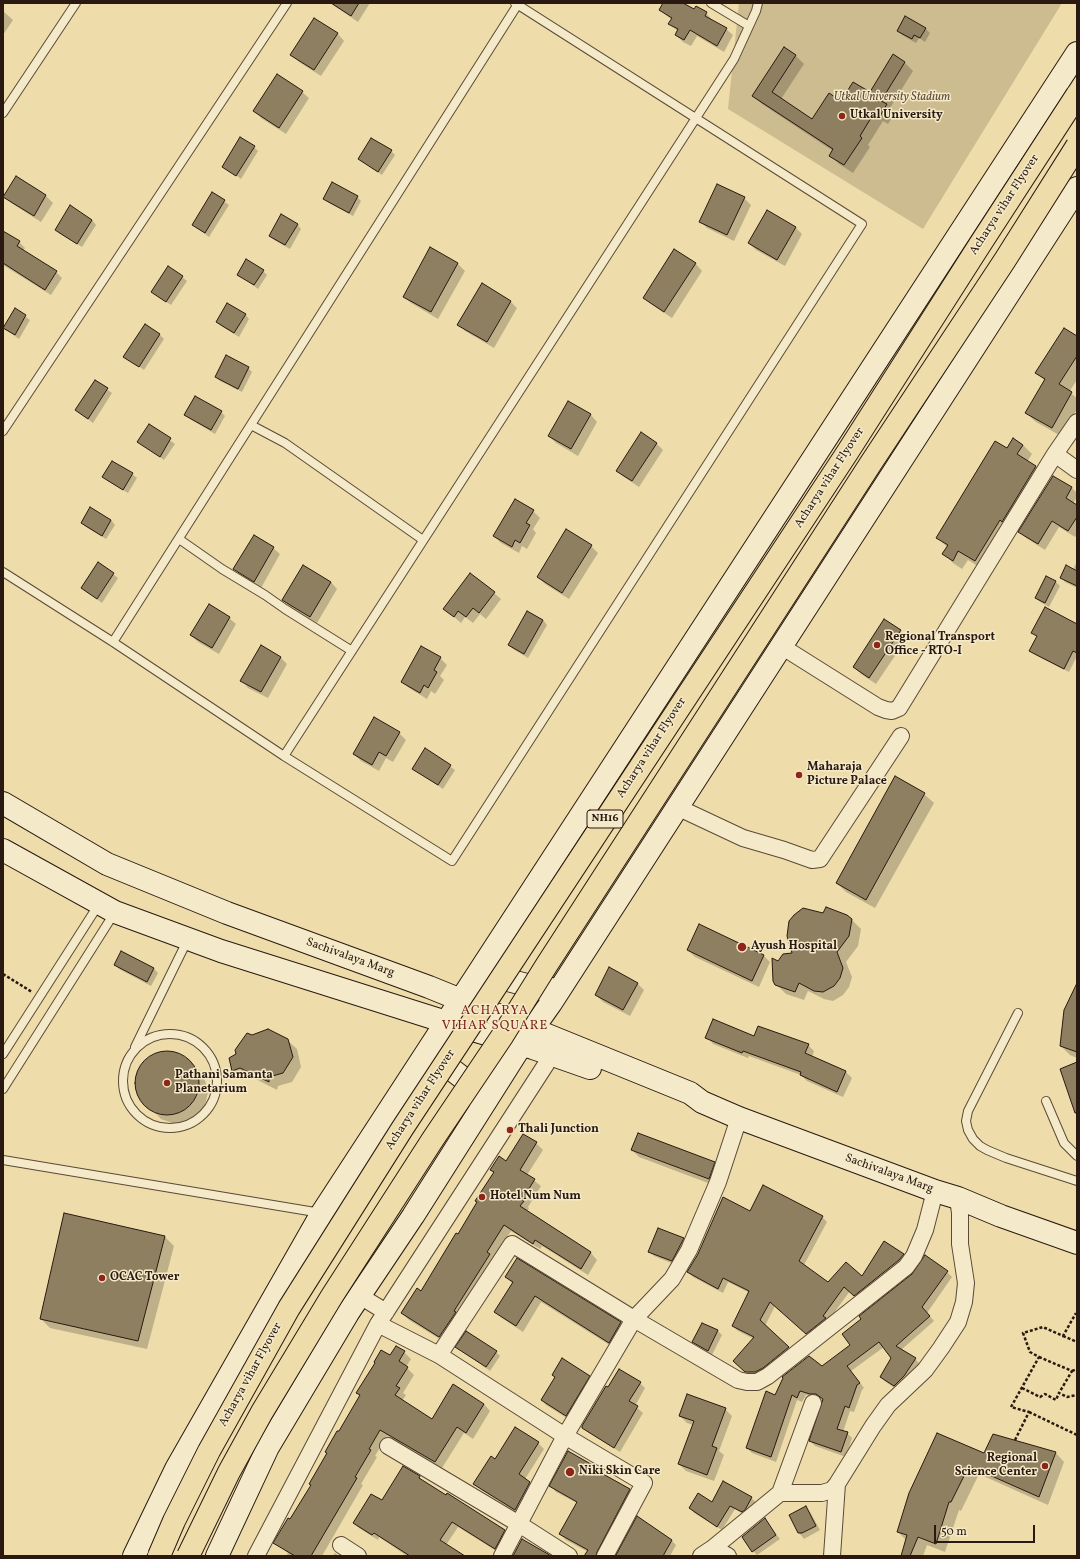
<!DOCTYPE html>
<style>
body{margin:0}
#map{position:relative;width:1080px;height:1559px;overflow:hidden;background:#eda;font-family:Vollkorn,serif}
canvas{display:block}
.frame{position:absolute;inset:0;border:4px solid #291911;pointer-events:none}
.scale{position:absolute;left:934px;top:1525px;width:101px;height:18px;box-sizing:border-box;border:2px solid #291911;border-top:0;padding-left:5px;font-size:12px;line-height:14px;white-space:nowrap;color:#291911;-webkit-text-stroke:3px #f4e9c8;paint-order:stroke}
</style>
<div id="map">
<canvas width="1080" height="1559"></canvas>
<div class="frame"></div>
<div class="scale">50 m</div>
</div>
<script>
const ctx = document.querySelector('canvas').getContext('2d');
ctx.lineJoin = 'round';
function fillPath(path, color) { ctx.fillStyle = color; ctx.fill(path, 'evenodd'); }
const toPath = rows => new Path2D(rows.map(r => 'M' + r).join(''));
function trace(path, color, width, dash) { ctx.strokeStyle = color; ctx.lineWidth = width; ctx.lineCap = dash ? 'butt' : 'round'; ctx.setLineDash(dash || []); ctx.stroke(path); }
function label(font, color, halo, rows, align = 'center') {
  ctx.font = font + ' Vollkorn,serif'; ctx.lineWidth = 3; ctx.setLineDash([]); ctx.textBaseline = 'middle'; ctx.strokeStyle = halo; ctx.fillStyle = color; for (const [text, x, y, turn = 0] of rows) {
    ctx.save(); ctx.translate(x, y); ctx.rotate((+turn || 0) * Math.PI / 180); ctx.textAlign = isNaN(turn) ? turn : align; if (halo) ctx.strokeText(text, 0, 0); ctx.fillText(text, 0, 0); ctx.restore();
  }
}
const green = toPath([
 [739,3,1062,3,923,229,728,109]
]);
const shadow = toPath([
 [330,3,370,3,358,22],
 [664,3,681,3,694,10,696,7,706,13,713,21,726,29,733,35,724,52,697,36,691,46,683,42,676,35,678,31,669,24,672,20,660,10],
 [3,11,13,20,3,35],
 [315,19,338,34,344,41,321,76,299,62,292,55],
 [925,28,930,33,925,42,919,38,916,43,902,35,898,31],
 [784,48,796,56,804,64,781,99,813,120,870,93,893,56,905,63,913,71,890,108,895,113,888,124,883,121,868,145,870,147,853,173,839,164,830,155,833,151,762,104,753,96],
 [302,92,309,98,286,134,261,118,255,111],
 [254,147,258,151,241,179,223,166],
 [391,151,395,155,382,175,359,159],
 [16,178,46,196,53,203,41,222,11,203,5,196],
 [212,193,229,205,209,237,193,225],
 [357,197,361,201,353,216,329,203,324,199],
 [744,198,751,205,734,241,707,228,701,222],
 [70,207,92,220,96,225,82,247,60,234,56,229],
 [297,224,301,229,290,249,274,240,270,236],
 [796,228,802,234,785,266,756,250,749,243],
 [3,232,19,242,25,248,23,251,56,272,62,278,51,295,3,265],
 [431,249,458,264,465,271,438,319,411,303,404,297],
 [675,250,696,264,702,271,672,318,651,304,644,298],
 [263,271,267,275,258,289,238,274],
 [182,277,187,281,171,305,157,296],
 [483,285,511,302,517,308,494,348,465,331,459,325],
 [15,309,30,320,19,339,4,328],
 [245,314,249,319,239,337,221,326,217,322],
 [160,335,164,339,144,370,125,357],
 [1077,337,1077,380,1069,392,1077,398,1077,409,1061,436,1036,422,1026,413,1045,381,1037,373],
 [248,368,252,372,242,392,220,381,216,377],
 [95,381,112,393,93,423,76,410],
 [569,402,591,415,597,422,578,456,556,443,549,436],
 [221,412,225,416,215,434,190,419,185,415],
 [149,425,175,444,164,460,138,442],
 [656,443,663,450,639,487,624,477,617,471],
 [1023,445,1032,454,1027,462,1036,467,1045,476,984,570,968,560,962,569,953,563,944,554,947,547,938,538,1007,450],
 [132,474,137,478,128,493,108,481,103,477],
 [1053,477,1072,488,1077,493,1077,497,1073,504,1077,506,1077,534,1075,537,1059,527,1045,550,1026,538,1020,532],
 [533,511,540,518,533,529,536,533,527,549,522,546,519,553,501,543,494,536],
 [111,520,115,525,106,539,86,527,82,523],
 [591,546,598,553,569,599,545,584,538,577],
 [273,548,280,554,261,588,241,576,235,569],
 [1077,561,1077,588,1065,582,1061,577,1073,570],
 [113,574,118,578,102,603,82,588],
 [331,582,337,589,317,623,290,607,283,600],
 [1056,582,1060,586,1049,607,1040,602,1036,598],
 [494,593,501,599,486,619,480,614,473,623,465,617,461,623,445,609],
 [229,618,236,624,219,654,198,642,191,635],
 [543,620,547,625,528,658,513,649,509,645],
 [1077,625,1077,656,1069,672,1035,655,1030,651,1037,637,1033,632],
 [900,631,907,638,876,684,861,674,854,667],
 [280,657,287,664,268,698,248,688,242,681],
 [440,658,447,665,440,676,444,680,435,694,431,691,427,699,409,688,402,682],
 [399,733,406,740,393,762,386,758,379,771,361,761,354,754],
 [426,750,455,770,443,789,413,769],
 [924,794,934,803,875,908,846,892,837,883],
 [852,920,861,929,858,946,846,962,852,977,849,987,843,995,833,1001,824,999,808,991,804,1000,786,994,776,984,778,962],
 [688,950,763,955,770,962,759,987,695,957],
 [122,952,154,969,158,973,151,986,119,969,115,965],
 [637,983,644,990,630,1016,603,1002,596,995],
 [1077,985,1077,1058,1070,1055,1061,1046],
 [252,1036,287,1040,297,1049,301,1067,292,1082,278,1086,277,1090,250,1076,242,1080,233,1071,230,1059,237,1055],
 [707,1037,755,1038,808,1045,814,1051,812,1057,846,1072,852,1078,843,1097,807,1081,801,1075,749,1056,748,1058,713,1044],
 [170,1052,177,1053,190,1061,200,1071,204,1077,208,1091,205,1106,201,1112,190,1121,175,1124,161,1119,141,1098,136,1084,139,1069,143,1063,155,1054],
 [523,1135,536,1143,543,1150,527,1175,541,1186,528,1207,529,1208,527,1212,591,1253,597,1260,588,1275,542,1246,540,1249,511,1231,493,1259,446,1343,409,1320,402,1313,422,1292,458,1235,494,1173,491,1170,506,1162],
 [632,1150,714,1163,721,1169,716,1186,639,1157],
 [751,1212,822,1217,827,1222,804,1265,828,1283,862,1278,903,1255,908,1260,860,1300,850,1291,828,1321,812,1338,775,1306,765,1326,794,1352,751,1376,734,1361,754,1339,738,1331,733,1326,750,1293,728,1282,723,1293,693,1277,688,1272],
 [165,1237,174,1246,147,1349,50,1328,41,1319],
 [683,1239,687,1244,676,1265,654,1256,650,1252],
 [517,1259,620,1323,627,1329,616,1349,541,1302,523,1332,502,1318,495,1312,513,1284,506,1277],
 [947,1272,952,1277,927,1313,934,1321,901,1350,915,1359,920,1364,899,1391,886,1382,881,1377,893,1358,884,1347,851,1371,864,1388,862,1390,854,1412,850,1411,843,1432,847,1433,852,1438,846,1457,815,1446,810,1441,824,1400,806,1395,802,1402,797,1400,776,1462,752,1453,747,1448,776,1396,822,1368],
 [703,1324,718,1331,722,1335,712,1355,698,1346,694,1342],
 [457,1347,496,1352,500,1356,490,1371],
 [404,1352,411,1359,406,1367,414,1375,403,1393,406,1395,402,1401,432,1420,484,1404,490,1411,473,1439,464,1433,442,1468,387,1436,375,1456,377,1457,361,1484,363,1485,322,1556,286,1556,288,1553,275,1543,291,1521,312,1485,361,1396,357,1393,390,1357],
 [589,1376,593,1381,570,1420,546,1405,542,1400],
 [640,1383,645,1388,635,1406,643,1413,620,1452,589,1433,583,1428,608,1389],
 [725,1409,732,1416,719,1451,724,1455,714,1481,686,1471,679,1464,693,1425,687,1423,680,1416],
 [538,1443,544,1449,525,1479,536,1488,521,1515,481,1490,475,1484,496,1461],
 [1055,1452,1064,1462,1048,1505,979,1474,961,1511,959,1510,945,1552,927,1545,923,1556,902,1556,906,1540,898,1532,910,1493,984,1454],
 [595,1467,601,1473,629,1490,635,1496,603,1556,588,1556,588,1552,566,1540,560,1534,577,1503,556,1492,551,1486],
 [419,1477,425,1483,504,1531,510,1537,501,1554,458,1527,446,1545,463,1556,407,1556,379,1537,378,1540,359,1528,354,1523],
 [751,1498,756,1502,749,1514,747,1516,735,1509,722,1530,694,1513,690,1508,712,1503],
 [806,1507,810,1512,820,1530,804,1539,800,1534,790,1516],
 [764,1519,780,1539,757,1555,753,1551],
 [657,1532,672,1541,676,1545,670,1556,619,1556],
 [335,1553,339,1556,333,1556]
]);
const building = toPath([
 [331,3,359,3,351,16,331,3],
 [663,3,683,3,694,9,696,6,707,12,705,16,727,28,717,46,690,30,684,40,675,35,678,29,668,24,672,18,659,10,663,3],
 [905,16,926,28,920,38,914,35,912,39,897,31,905,16],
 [314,18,338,33,314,70,290,55,314,18],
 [784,47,796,55,772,92,812,119,829,93,841,101,853,82,870,92,893,54,905,62,881,101,887,104,880,116,874,113,860,136,862,138,844,165,829,156,833,149,752,96,784,47],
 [277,74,303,91,279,128,253,111,277,74],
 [240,137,255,146,236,176,222,167,240,137],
 [371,138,392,150,378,172,358,159,371,138],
 [16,176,46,195,34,216,3,197,16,176],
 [332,182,358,196,349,213,323,199,332,182],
 [717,184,745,197,727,235,699,222,717,184],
 [212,192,225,200,205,233,192,225,212,192],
 [70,205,92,220,77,244,55,230,70,205],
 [767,210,796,227,777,260,748,243,767,210],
 [281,214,298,224,285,245,269,236,281,214],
 [3,231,20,241,17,246,57,271,45,290,3,263,3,231],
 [430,247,458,263,431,312,403,297,430,247],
 [674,249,696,263,664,312,643,298,674,249],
 [246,259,264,270,254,285,237,275,246,259],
 [168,266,183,276,166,302,151,292,168,266],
 [482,283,511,301,487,342,457,325,482,283],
 [227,303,246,314,234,333,216,322,227,303],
 [15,308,26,315,15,335,3,328,15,308],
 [145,324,160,334,139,367,123,357,145,324],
 [1064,328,1077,336,1077,356,1059,384,1072,392,1052,428,1025,413,1045,379,1035,373,1064,328],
 [226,355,249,367,238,389,215,377,226,355],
 [95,380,108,388,88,419,75,410,95,380],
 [195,396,222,411,211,430,184,415,195,396],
 [568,401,591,414,571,449,548,436,568,401],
 [149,424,171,438,160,457,137,442,149,424],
 [641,432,657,443,632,481,616,471,641,432],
 [1013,438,1023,445,1017,454,1036,466,1002,522,1000,520,975,561,958,551,953,561,942,554,948,545,936,538,995,441,1007,448,1013,438],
 [112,461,133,473,123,490,102,477,112,461],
 [1053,476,1072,487,1066,498,1077,505,1077,517,1068,531,1052,521,1038,544,1018,532,1053,476],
 [515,499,534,510,526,523,530,525,520,543,515,540,512,547,493,536,515,499],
 [90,507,111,520,102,536,81,523,90,507],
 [566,529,592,545,562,593,537,577,566,529],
 [254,535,274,547,254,582,233,569,254,535],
 [98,562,114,573,97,599,81,588,98,562],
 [303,565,331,582,310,617,282,600,303,565],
 [1066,565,1077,571,1077,586,1060,578,1066,565],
 [470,573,495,592,479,613,473,608,466,617,458,611,454,617,443,609,470,573],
 [1046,576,1056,581,1045,603,1035,598,1046,576],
 [209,604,230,617,212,648,190,635,209,604],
 [1045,607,1077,624,1077,653,1073,651,1064,669,1029,651,1037,636,1031,633,1045,607],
 [527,611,543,620,524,654,508,645,527,611],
 [884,619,901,630,869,678,853,667,884,619],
 [261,645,281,657,261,692,240,681,261,645],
 [421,646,441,657,434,670,437,672,428,688,424,685,420,693,401,682,421,646],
 [374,717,400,732,386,756,379,752,372,765,353,754,374,717],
 [425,748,451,765,438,785,412,769,425,748],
 [895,776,925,793,866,900,836,883,895,776],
 [826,907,847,915,852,919,849,936,837,952,843,968,840,978,834,986,823,992,814,991,799,983,795,992,775,985,773,981,772,958,778,961,783,954,792,953,787,936,789,921,794,915,803,908,823,913,826,907],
 [699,924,764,955,752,981,687,950,699,924],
 [121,951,154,968,147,982,114,965,121,951],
 [609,967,638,983,623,1010,595,995,609,967],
 [1077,983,1077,1052,1060,1046,1064,1010,1077,983],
 [713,1019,754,1036,758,1026,809,1044,805,1053,846,1071,837,1092,800,1075,801,1072,743,1051,742,1053,705,1038,713,1019],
 [268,1029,288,1039,293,1057,283,1073,269,1077,269,1082,240,1068,232,1071,229,1058,236,1054,235,1050,247,1033,252,1035,268,1029],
 '135 1083a32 32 0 1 1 64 0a32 32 0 1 1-64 0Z',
 [1077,1062,1077,1113,1075,1113,1060,1069,1077,1062],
 [638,1133,715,1162,709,1179,631,1150,638,1133],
 [523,1134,537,1142,520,1170,535,1179,522,1200,524,1201,520,1206,591,1252,581,1269,535,1240,533,1244,504,1225,487,1252,490,1254,454,1311,456,1312,439,1337,401,1313,417,1288,421,1291,456,1233,458,1234,477,1202,475,1201,494,1172,490,1170,499,1156,506,1161,523,1134],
 [763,1185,823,1216,799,1261,828,1282,846,1262,862,1276,884,1241,904,1254,899,1260,854,1296,844,1287,823,1316,826,1318,806,1334,770,1302,760,1320,789,1347,763,1368,755,1372,745,1372,733,1361,754,1337,732,1326,749,1291,723,1278,718,1289,687,1272,698,1254,723,1197,750,1211,763,1185],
 [64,1213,165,1236,138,1341,40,1319,64,1213],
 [658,1228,684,1238,672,1261,648,1252,658,1228],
 [925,1255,948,1271,922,1307,930,1316,896,1346,916,1358,904,1376,894,1386,880,1377,891,1358,879,1342,847,1366,860,1383,857,1385,849,1408,845,1406,837,1429,848,1432,841,1452,809,1441,823,1399,816,1394,810,1394,800,1391,797,1398,792,1395,771,1457,746,1448,766,1391,775,1395,783,1378,782,1377,809,1356,822,1366,850,1345,842,1334,861,1319,859,1316,912,1274,925,1255],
 [517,1258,621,1322,609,1343,535,1296,516,1326,494,1312,513,1282,505,1277,517,1258],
 [702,1323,718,1330,708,1351,692,1342,702,1323],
 [466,1331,497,1351,486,1367,455,1347,466,1331],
 [396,1346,405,1351,399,1361,408,1367,396,1386,400,1388,395,1395,432,1419,453,1384,484,1404,466,1433,457,1427,435,1462,380,1430,369,1449,371,1450,355,1477,357,1478,311,1556,295,1556,273,1543,288,1518,290,1519,311,1485,309,1484,327,1453,325,1452,337,1431,339,1431,360,1395,356,1393,375,1363,374,1362,381,1350,390,1355,396,1346],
 [562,1358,590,1376,566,1416,541,1400,555,1377,552,1375,562,1358],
 [619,1369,641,1382,629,1401,638,1406,614,1448,582,1428,582,1426,606,1386,608,1387,619,1369],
 [687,1394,726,1408,712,1446,717,1448,707,1475,678,1464,694,1421,679,1416,687,1394],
 [515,1427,539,1442,519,1474,530,1482,515,1510,473,1484,491,1456,495,1459,515,1427],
 [937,1433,984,1453,993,1434,1056,1452,1039,1497,969,1466,951,1502,949,1502,936,1544,918,1537,910,1556,901,1556,907,1535,897,1532,909,1493,937,1433],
 [568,1451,596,1467,594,1469,630,1489,597,1552,596,1556,584,1556,588,1550,559,1534,577,1502,549,1486,568,1451],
 [403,1466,420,1476,419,1478,446,1495,447,1493,505,1530,495,1549,452,1522,440,1540,465,1556,410,1556,374,1533,372,1535,353,1523,371,1494,382,1500,403,1466],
 [723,1481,752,1497,745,1510,742,1512,730,1506,717,1527,689,1508,698,1493,712,1502,723,1481],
 [806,1506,816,1526,802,1533,798,1533,789,1515,806,1506],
 [637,1516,672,1540,663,1556,618,1556,616,1555,637,1516],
 [765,1518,776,1535,752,1552,742,1537,765,1518],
 [522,1539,548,1554,551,1556,513,1556,522,1539]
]);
const path = toPath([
 [3,974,32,992],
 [1063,1336,1077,1342],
 [1039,1357,1072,1371,1059,1393,1067,1397,1077,1395],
 [1072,1371,1077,1369],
 [1022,1388,1040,1397,1045,1394,1056,1400,1059,1393],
 [1029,1412,1077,1435],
 [1015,1440,1029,1412,1011,1407,1039,1357,1030,1352,1023,1333,1043,1327,1063,1336,1076,1313]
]);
const lane = toPath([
 [711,3,749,26],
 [3,113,76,3],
 [251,425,285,443,423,540],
 [3,431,287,3],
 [179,539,222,569,265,595,285,609,352,651],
 [3,572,113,642,284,756,452,861,862,224,515,3],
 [113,642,518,4],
 [284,756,734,59,756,11,758,3],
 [1018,1013,968,1111,966,1121,968,1130,973,1139,980,1146,987,1150,1006,1158,1077,1181],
 '123 1081a47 47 0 1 1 94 0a47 47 0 1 1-94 0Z',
 [135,1047,188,939],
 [3,1054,99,904],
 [3,1089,115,912],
 [1046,1101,1064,1143,1077,1156],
 [3,1160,321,1213]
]);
const street = toPath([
 [1055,454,1077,470],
 [781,646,878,707,886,710,892,711,899,708,1055,454,1077,422],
 [677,807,743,838,784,850,812,860,820,859,901,736],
 [739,1118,718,1182,689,1250,672,1279,634,1319,738,1380,747,1382,757,1382,768,1376,906,1267,914,1256,925,1230,935,1191],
 [360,1296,386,1312],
 [378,1324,439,1355,565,1436,502,1556],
 [439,1355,512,1244,634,1319,565,1436,644,1483,605,1556],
 [388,1446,519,1524,569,1556],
 [780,1493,822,1493,832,1490,837,1484,873,1426,888,1405,925,1370,941,1348,958,1322,964,1302,966,1283,960,1244,960,1213,958,1198],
 [341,1545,358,1556],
 [713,1548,728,1556],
 [256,1556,378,1324,552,1055],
 [701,1556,713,1548,780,1493,813,1403],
 [832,1556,837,1484]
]);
const secondary = toPath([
 [3,803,107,864,227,913,429,987,690,1093,702,1102,739,1118,935,1191,958,1198,1001,1216,1077,1243],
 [3,850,115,912,221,951,446,1022,533,1048,590,1068],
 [485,974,542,989,552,989],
 [428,1055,442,1062,468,1082,475,1090,479,1100],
 [134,1556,176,1469,322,1213,1077,53],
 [217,1556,268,1447,348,1313,413,1216,522,1044,551,1003,1077,188]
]);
const highwayBridge = toPath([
 [159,1556,174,1521,209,1451,289,1308,402,1129,847,453,979,246,1077,95],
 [188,1556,229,1472,262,1412,332,1296,433,1139,503,1035,546,966,871,463,1005,260,1077,146]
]);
const markers = [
 [842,116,4,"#8f2418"],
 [877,645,4,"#8f2418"],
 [799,775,4,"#8f2418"],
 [742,947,5,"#8f2418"],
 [167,1083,4,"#8f2418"],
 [510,1130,4,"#8f2418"],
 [482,1197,4,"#8f2418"],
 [102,1278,4,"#8f2418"],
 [1045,1466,4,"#8f2418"],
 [570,1472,5,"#8f2418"]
];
const shields = [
 [605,819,36]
];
const shieldNames = [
 ["NH16",605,819]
];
const parkNames = [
 ["Utkal University Stadium",892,98]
];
const poiNames = [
 ["Utkal University",850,116],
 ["Regional Transport",885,638],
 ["Office - RTO-I",885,652],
 ["Maharaja",807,768],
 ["Picture Palace",807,782],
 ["Ayush Hospital",751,947],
 ["Pathani Samanta",175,1076],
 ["Planetarium",175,1090],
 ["Thali Junction",518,1130],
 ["Hotel Num Num",490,1197],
 ["OCAC Tower",110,1278],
 ["Regional",1037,1459,"right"],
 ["Science Center",1037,1473,"right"],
 ["Niki Skin Care",579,1472]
];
const streetNames = [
 ["Acharya vihar Flyover",1005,205,-57],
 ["Acharya vihar Flyover",830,478,-57],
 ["Acharya vihar Flyover",652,748,-57],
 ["Sachivalaya Marg",350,958,20],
 ["Acharya vihar Flyover",421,1100,-57],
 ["Sachivalaya Marg",889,1174,20],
 ["Acharya vihar Flyover",251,1375,-61]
];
const neighbourhoodNames = [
 ["ACHARYA",495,1012],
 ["VIHAR SQUARE",495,1027]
];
fillPath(green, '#cdbc90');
fillPath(shadow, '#0003');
fillPath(building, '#8f7f61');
trace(building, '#291911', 1);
trace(lane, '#5a4a37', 10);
trace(street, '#5a4a37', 18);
trace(secondary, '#291911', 24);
trace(path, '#291911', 2.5, [3, 2]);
trace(lane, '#f4e9c8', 8);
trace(street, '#f4e9c8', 16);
trace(secondary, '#f4e9c8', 22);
trace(highwayBridge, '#291911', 24, []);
trace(highwayBridge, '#eda', 22);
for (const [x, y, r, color] of markers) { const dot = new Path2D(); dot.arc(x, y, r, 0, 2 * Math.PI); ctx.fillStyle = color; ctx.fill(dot); trace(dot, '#f4e9c8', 1.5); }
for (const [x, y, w] of shields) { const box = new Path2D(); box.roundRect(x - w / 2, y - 9, w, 18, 3); ctx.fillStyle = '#f4e9c8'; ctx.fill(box); trace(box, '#291911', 1); }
label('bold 11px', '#291911', null, shieldNames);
label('italic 12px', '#5a4a37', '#f4e9c8', parkNames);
label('bold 12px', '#291911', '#f4e9c8', poiNames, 'left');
label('12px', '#291911', '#f4e9c8', streetNames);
ctx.letterSpacing = '1px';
label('13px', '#7a1f14', '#f4e9c8', neighbourhoodNames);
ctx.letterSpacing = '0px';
</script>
